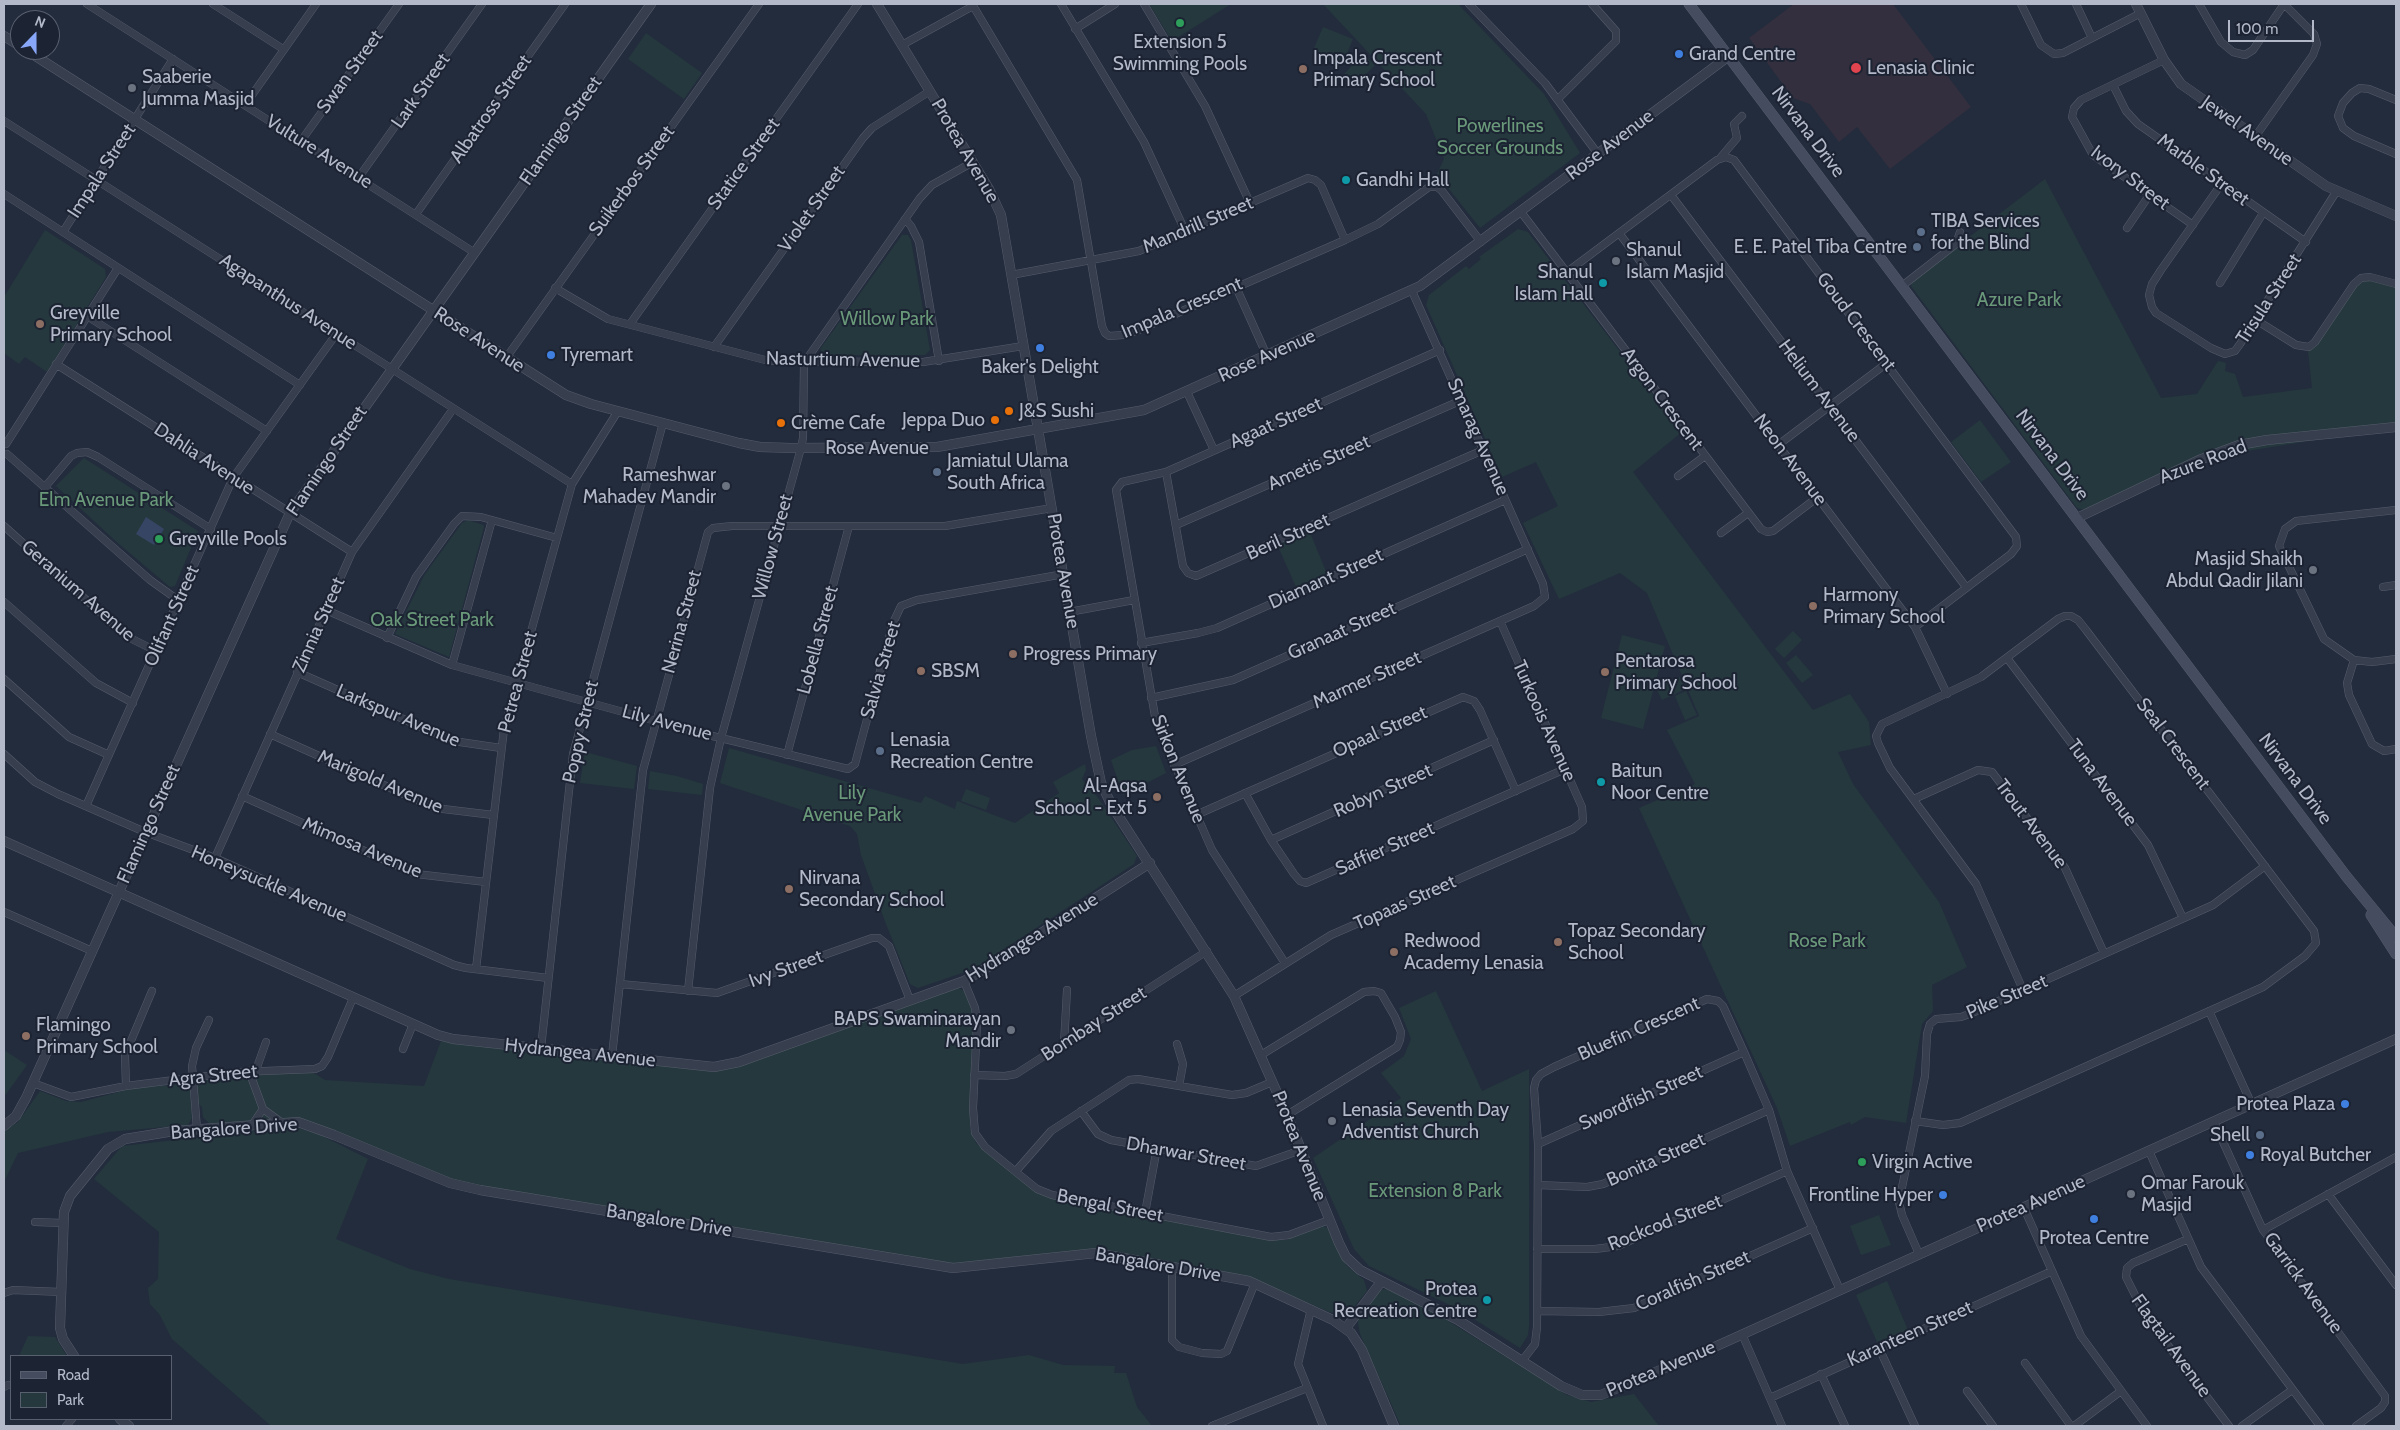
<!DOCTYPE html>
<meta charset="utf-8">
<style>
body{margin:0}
#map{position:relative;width:2400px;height:1430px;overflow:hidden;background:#232c3d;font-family:Cabin,sans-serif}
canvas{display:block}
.frame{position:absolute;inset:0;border:5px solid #b3b9c8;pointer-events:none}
.legend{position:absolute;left:10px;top:1355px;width:162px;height:65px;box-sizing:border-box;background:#1c2332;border:1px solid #585f6e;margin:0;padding:6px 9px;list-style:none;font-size:15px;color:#b3b9c8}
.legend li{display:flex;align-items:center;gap:10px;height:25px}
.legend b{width:25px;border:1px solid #585f6e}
.north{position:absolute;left:10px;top:10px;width:50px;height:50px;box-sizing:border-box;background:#1c2332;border:1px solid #585f6e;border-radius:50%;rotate:22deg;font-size:14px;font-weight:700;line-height:20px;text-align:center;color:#b3b9c8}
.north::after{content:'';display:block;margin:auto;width:18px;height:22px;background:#89a7f8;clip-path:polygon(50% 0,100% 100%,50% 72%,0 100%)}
.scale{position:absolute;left:2228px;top:20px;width:86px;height:22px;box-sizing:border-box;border:2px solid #b3b9c8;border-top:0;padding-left:6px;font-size:15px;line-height:18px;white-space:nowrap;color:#b3b9c8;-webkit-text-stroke:4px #1c2332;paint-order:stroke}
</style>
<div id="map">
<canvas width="2400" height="1430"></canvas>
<div class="frame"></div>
<ul class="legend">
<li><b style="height:6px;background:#454c60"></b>Road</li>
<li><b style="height:14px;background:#25383e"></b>Park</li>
</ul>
<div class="north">N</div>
<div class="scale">100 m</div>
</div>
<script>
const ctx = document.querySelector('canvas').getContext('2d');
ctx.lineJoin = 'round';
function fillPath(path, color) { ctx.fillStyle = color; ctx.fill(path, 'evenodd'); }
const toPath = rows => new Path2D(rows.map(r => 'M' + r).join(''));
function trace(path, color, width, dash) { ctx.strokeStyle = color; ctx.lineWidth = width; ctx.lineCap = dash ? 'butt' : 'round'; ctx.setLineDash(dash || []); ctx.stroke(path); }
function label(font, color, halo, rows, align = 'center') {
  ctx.font = font + ' Cabin,sans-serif'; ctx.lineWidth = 4; ctx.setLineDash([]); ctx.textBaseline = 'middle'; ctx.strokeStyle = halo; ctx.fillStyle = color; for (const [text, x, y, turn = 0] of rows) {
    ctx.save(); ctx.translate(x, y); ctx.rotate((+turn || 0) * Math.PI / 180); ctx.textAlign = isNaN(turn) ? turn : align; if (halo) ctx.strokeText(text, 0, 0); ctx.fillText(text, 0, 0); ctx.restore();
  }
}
const medical = toPath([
 [1794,4,1893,4,1971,107,1890,169,1857,127,1839,142,1810,104,1793,98,1749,38]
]);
const green = toPath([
 [1149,4,1231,4,1172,41],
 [1323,4,1458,4,1544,94,1580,153,1480,228,1437,174,1444,159,1426,114],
 [1323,27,1353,39,1342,66,1312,53],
 [646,33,702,73,684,99,628,59],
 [1363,54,1375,65,1355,85,1344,74],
 [2045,179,2161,398,2197,394,2218,361,2226,363,2225,371,2235,374,2243,397,2312,388,2308,351,2316,345,2358,283,2361,280,2371,279,2396,287,2396,427,2191,460,2085,510,2077,508,1911,286,1913,280],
 [1518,229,1528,232,1682,432,1633,472,1813,710,1850,694,1869,722,1871,745,1838,752,1853,784,1939,902,1967,967,1932,985,1933,1011,1922,1024,1906,1123,1865,1117,1851,1125,1850,1122,1790,1146,1777,1108,1639,808,1695,784,1667,730,1699,716,1647,593,1620,573,1559,599,1523,523,1558,506,1536,462,1502,477,1426,305,1429,295,1466,266,1469,269,1481,259,1479,257],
 [45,230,105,269,106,277,47,372,25,357,19,364,4,353,4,297],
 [902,235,908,235,911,240,930,350,925,355,824,355,820,349],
 [1980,420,2011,462,1981,482,1951,442],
 [84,458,198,531,175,586,170,587,119,544,56,486],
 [468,520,483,525,484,527,449,657,395,634,425,574,462,523],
 [1309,530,1327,574,1296,587,1277,544],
 [1793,631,1802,640,1784,658,1775,649],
 [1622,635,1665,646,1643,729,1601,718],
 [1796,655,1813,675,1802,683,1786,663],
 [1680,677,1686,689,1662,700,1656,688],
 [1686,691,1697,715,1685,720,1675,696],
 [1156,746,1166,773,1123,795,1111,760,1132,750],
 [729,748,921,803,925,796,955,809,957,801,1015,823,1059,793,1053,782,1085,764,1086,770,1082,779,1099,799,1137,856,1134,864,981,964,965,972,918,988,910,984,886,924,861,855,857,834,850,826,720,783],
 [585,752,637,766,634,789,580,783],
 [650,771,677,776,703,784,702,795,648,789],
 [966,789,990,798,986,810,961,801],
 [956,987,965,991,974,1017,970,1128,973,1136,976,1143,1039,1193,1047,1197,1273,1240,1286,1240,1324,1226,1330,1230,1346,1265,1364,1280,1367,1291,1349,1313,1345,1315,1329,1312,1251,1278,1097,1249,963,1265,947,1264,459,1183,306,1120,210,1124,203,1117,202,1107,199,1104,197,1086,204,1079,269,1072,314,1073,325,1080,424,1086,441,1041,657,1064,727,1069],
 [1436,991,1482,1091,1529,1069,1529,1326,1528,1335,1520,1348,1458,1309,1369,1266,1354,1249,1313,1158,1401,1098,1381,1073,1404,1056,1411,1039,1399,1008],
 [4,1050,27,1065,4,1097],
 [184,1084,190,1090,192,1118,188,1125,108,1132,18,1153,4,1182,4,1131,18,1122,40,1091,66,1101,81,1102,134,1088],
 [283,1128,298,1128,318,1134,368,1159,336,1239,410,1269,449,1279,963,1364,1029,1355,1063,1365,1115,1366,1114,1373,1126,1373,1137,1407,1152,1426,271,1426,172,1339,160,1315,150,1304,148,1288,158,1279,159,1232,94,1179,122,1146],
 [1879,1215,1891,1245,1861,1255,1850,1226],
 [1887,1281,1908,1330,1877,1342,1856,1295],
 [1385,1289,1391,1290,1437,1314,1567,1395,1591,1402,1634,1394,1659,1426,1401,1426,1360,1334,1358,1323,1359,1317,1380,1290],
 [28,1336,55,1337,67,1356,19,1356]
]);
const water = toPath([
 [146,517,164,529,154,545,136,534]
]);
const minor = toPath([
 [87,4,475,253],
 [213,4,283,49],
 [972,4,1077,180,1102,326,1105,333,1109,336,1123,335,1134,332,1345,240,1378,224,1429,187,1437,187,1442,191,1481,242],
 [1061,4,1144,142,1186,233],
 [1144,4,1205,106,1250,203],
 [1469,4,1545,83,1598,154],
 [2021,4,2041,45,2054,54,2063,53,2141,13],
 [2076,4,2092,38],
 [2199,4,2221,42,2233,52,2245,55,2253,50,2284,4],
 [1075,29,1115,4],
 [902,45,973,6],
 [2164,60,2081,100,2074,108,2072,117,2093,155,2193,225],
 [2113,85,2126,111,2138,124,2306,242],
 [1558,99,1616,41,1616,31,1592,4],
 [2396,100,2369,89,2360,88,2352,93,2343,103,2338,116,2343,128,2354,136,2396,154],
 [245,105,316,4],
 [4,121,572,484],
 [2255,137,2313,55,2317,44,2314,34,2284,4],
 [301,141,399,4],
 [1721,157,1737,138,1734,124,1742,116],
 [359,177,482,4],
 [2222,183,2161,270,2152,284,2149,295,2152,307,2156,313,2211,348,2225,354,2235,351,2240,344,2336,192],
 [4,194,300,385],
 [1671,195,1966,587],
 [1521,212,1761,529,1767,532,1773,531,1818,497],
 [416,214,565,4],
 [905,219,911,226,919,242,939,361],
 [2127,228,2150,194],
 [63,232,173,59],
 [1619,233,1915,627,1947,694],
 [1567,272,1717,160,1726,157,1734,160,2016,537,2017,546,2011,554,1915,627],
 [1011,275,1139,251,1308,178,1315,180,1321,185,1345,240],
 [2220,283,2263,213],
 [1902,286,1956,244,1960,232],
 [1236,287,1267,356],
 [555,288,608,319,769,361,923,362,1023,346],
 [87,316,267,431],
 [2256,320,2296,345,2309,347,2315,342,2354,284,2361,278,2370,277,2396,284],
 [630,324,858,4],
 [714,347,863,138,872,128,930,91],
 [506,358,759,4],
 [56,364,352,552],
 [1187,392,1214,450],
 [6,444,118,268],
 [1778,445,1887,363],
 [7,454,150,580,178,600],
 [1166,472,1183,566,1188,573,1196,576,1483,450],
 [1678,476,1705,456],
 [45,487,71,456,77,453,87,452,98,457,211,529],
 [2396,510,2296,521,2285,529,2279,546,2324,639,2354,660,2372,662,2396,659],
 [1176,525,1462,400],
 [4,526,121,631,132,639,156,651],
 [1721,533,1748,513],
 [2383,587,2396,585],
 [4,602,96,683,133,703],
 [326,610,452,665,696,732,848,769,855,764,893,623,901,606,917,600,1064,574],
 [1069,612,1134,600],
 [387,638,416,577,454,524,462,516,481,517,557,538],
 [1141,643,1198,633,1217,628,1505,500],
 [2007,658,2148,845,2183,918],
 [2354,660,2347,683,2349,695,2372,744,2384,751,2396,749],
 [452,665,492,520],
 [297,672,453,741,501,748],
 [4,679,69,737,109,755],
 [1151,698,1233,680,1528,549],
 [270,734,435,808,493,815],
 [4,754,35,782,58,794,145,832,215,858,454,965,466,968,548,978],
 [787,755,849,526],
 [1174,765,1500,621,1534,606,1545,597,1543,584,1412,291],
 [1245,793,1271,840,1294,874,1300,881,1306,883,1565,769],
 [242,796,416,874,486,882],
 [1914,799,1978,770,1992,772,2065,868,2104,953],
 [86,806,233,478,337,333],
 [1196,815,1463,697,1474,701,1480,710,1516,791],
 [1271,840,1494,740],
 [215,858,352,552,453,409],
 [4,912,92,951],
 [1285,963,1212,850,1156,722,1116,490,1122,482,1166,472,1440,350],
 [476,969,504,729,572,484,618,411],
 [964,981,975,1008,977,1022,973,1108,975,1133,985,1147,1037,1189,1052,1195,1271,1237,1289,1235,1329,1220],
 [620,984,717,993,872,938,879,938,889,946,910,1000],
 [688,991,710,788,721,738,801,448,803,438,804,363,920,198,932,185,973,162],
 [1234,996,1331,935,1573,829,1583,821,1582,807,1500,621],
 [2209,1011,2252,1105],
 [1064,1044,1067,990],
 [1177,1044,1183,1064,1179,1086],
 [541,1048,573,754,663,423],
 [403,1049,413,1024],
 [1261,1055,1364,992,1374,991,1381,993,1395,1017,1401,1032,1400,1040,1397,1047,1287,1115],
 [612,1056,643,770,708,532,713,528,732,526,945,526,1052,508],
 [256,1070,266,1042],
 [249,1071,263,1109,281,1122],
 [974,1075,1005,1076,1016,1074,1207,951],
 [33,1083,71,1097,126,1086,239,1072,315,1069,322,1066,328,1057,353,998],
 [126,1086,125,1055,152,991],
 [1081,1111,1098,1134,1111,1140,1256,1166,1301,1150],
 [1915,1121,1943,1125,1960,1123,2263,987,2305,956,2316,943,2314,931,2086,630,2078,620,2071,616,2065,616,2058,619,1981,677,1882,724,1876,736,1878,743,1890,768,1976,884,2023,990],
 [2214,1122,2263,1230,2385,1396,2385,1402,2381,1408,2356,1426],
 [252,1125,263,1109],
 [197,1129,192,1066,196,1048,209,1020],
 [1538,1144,1744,1052],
 [2149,1151,2201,1267,2320,1426],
 [1016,1171,1051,1131,1129,1080,1138,1079,1232,1095,1246,1093,1272,1082],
 [1538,1185,1587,1187,1603,1184,1769,1110],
 [2328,1194,2396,1285],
 [2024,1208,2081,1336,2147,1426],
 [1145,1213,1157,1148],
 [35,1222,63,1223],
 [2263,1230,2396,1157],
 [2188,1239,2133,1263,2127,1268,2126,1277,2145,1315,2229,1426],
 [1537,1249,1595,1249,1618,1246,1787,1171],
 [1919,1254,1902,1215,1899,1202,1925,1076,1927,1034,1930,1024,1936,1019,1961,1017,1972,1013,2213,905,2265,866],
 [1172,1266,1172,1340,1179,1347,1202,1353,1221,1354,1227,1351,1255,1283],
 [4,1293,13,1290,61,1292],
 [1311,1309,1298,1364,1323,1426],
 [1538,1311,1599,1312,1634,1308,1813,1228],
 [1742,1334,1782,1426],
 [1879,1348,1915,1426],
 [1522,1361,1535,1344,1537,1327,1538,1144,1534,1088,1536,1080,1541,1074,1554,1067,1707,999,1718,1001,1723,1006,1744,1052,1769,1110,1787,1171,1840,1290],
 [2025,1363,2071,1426],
 [1821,1374,1845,1426],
 [4,1387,8,1385],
 [1967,1391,1993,1426],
 [1770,1398,2050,1272],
 [66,1426,72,1419],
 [1212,1426,1307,1388],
 [2074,1426,2121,1391],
 [2242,1426,2292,1390]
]);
const tertiary = toPath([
 [877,4,989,189,1001,215,1091,736,1101,783,1112,806,1234,996,1287,1115,1339,1243,1346,1257,1360,1270,1458,1320,1561,1386,1582,1395,1601,1395,1710,1349,2396,1039],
 [2136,4,2164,60,2181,84,2326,186,2396,216],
 [4,36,20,46],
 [26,50,566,395,591,404,739,443,760,447,791,448,937,447,1144,410,1420,286,1729,56],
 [2077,518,2199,460,2239,445,2267,440,2396,427],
 [4,841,438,1035,453,1039,714,1067,739,1062,964,981,990,966,1150,863],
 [4,1126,16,1116,26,1098,290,513,651,4],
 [1346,1328,1381,1282],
 [74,1356,63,1339,60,1328,64,1212,70,1196,108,1149,125,1139,174,1131,298,1122,334,1135,450,1183,480,1190,953,1268,1096,1253,1249,1281,1333,1320,1351,1333,1362,1350,1394,1426],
 [120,1419,129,1426]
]);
const secondary = toPath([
 [1689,4,2346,876,2396,937],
 [2371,915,2396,954]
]);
const markers = [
 [1180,23,5,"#2e9e5b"],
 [1679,54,5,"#3f7fe0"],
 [1856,68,6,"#e0444e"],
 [1303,69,5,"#8d6e63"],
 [132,88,5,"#6b7280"],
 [1346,180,5,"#0f9aa8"],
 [1921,232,5,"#5c6f8a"],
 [1917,247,5,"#5c6f8a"],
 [1616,261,5,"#6b7280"],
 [1603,283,5,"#0f9aa8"],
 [40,324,5,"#8d6e63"],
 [1040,348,5,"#3f7fe0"],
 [551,355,5,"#3f7fe0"],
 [1009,411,5,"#e8710a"],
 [995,420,5,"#e8710a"],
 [781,423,5,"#e8710a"],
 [937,472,5,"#5c6f8a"],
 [726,486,5,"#6b7280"],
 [159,539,5,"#2e9e5b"],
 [2313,570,5,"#6b7280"],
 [1813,606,5,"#8d6e63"],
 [1013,654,5,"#8d6e63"],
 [921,671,5,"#8d6e63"],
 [1605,672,5,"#8d6e63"],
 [880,751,5,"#5c6f8a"],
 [1601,782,5,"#0f9aa8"],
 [1157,797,5,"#8d6e63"],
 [789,889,5,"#8d6e63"],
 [1558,942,5,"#8d6e63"],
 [1394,952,5,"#8d6e63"],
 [1011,1030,5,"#6b7280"],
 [26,1036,5,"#8d6e63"],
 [2345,1104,5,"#3f7fe0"],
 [1332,1121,5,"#6b7280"],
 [2260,1135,5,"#5c6f8a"],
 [2250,1155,5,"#3f7fe0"],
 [1862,1162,5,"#2e9e5b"],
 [2131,1194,5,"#6b7280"],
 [1943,1195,5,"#3f7fe0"],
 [2094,1219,5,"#3f7fe0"],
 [1487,1300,5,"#0f9aa8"]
];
const poiNames = [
 ["Extension 5",1180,42,"center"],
 ["Swimming Pools",1180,64,"center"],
 ["Grand Centre",1689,54],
 ["Impala Crescent",1313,58],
 ["Primary School",1313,80],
 ["Lenasia Clinic",1867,68],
 ["Saaberie",142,77],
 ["Jumma Masjid",142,99],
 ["Gandhi Hall",1356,180],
 ["TIBA Services",1931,221],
 ["for the Blind",1931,243],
 ["E. E. Patel Tiba Centre",1907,247,"right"],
 ["Shanul",1626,250],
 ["Islam Masjid",1626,272],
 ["Shanul",1593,272,"right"],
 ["Islam Hall",1593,294,"right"],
 ["Greyville",50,313],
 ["Primary School",50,335],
 ["Tyremart",561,355],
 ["Baker's Delight",1040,367,"center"],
 ["J&S Sushi",1019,411],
 ["Jeppa Duo",985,420,"right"],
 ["Crème Cafe",791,423],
 ["Jamiatul Ulama",947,461],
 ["South Africa",947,483],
 ["Rameshwar",716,475,"right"],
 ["Mahadev Mandir",716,497,"right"],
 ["Greyville Pools",169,539],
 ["Masjid Shaikh",2303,559,"right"],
 ["Abdul Qadir Jilani",2303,581,"right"],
 ["Harmony",1823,595],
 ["Primary School",1823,617],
 ["Progress Primary",1023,654],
 ["Pentarosa",1615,661],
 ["Primary School",1615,683],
 ["SBSM",931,671],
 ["Lenasia",890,740],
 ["Recreation Centre",890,762],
 ["Baitun",1611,771],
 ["Noor Centre",1611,793],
 ["Al-Aqsa",1147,786,"right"],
 ["School - Ext 5",1147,808,"right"],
 ["Nirvana",799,878],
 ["Secondary School",799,900],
 ["Topaz Secondary",1568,931],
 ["School",1568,953],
 ["Redwood",1404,941],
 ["Academy Lenasia",1404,963],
 ["BAPS Swaminarayan",1001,1019,"right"],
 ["Mandir",1001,1041,"right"],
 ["Flamingo",36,1025],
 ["Primary School",36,1047],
 ["Protea Plaza",2335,1104,"right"],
 ["Lenasia Seventh Day",1342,1110],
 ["Adventist Church",1342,1132],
 ["Shell",2250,1135,"right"],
 ["Royal Butcher",2260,1155],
 ["Virgin Active",1872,1162],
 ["Omar Farouk",2141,1183],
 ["Masjid",2141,1205],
 ["Frontline Hyper",1933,1195,"right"],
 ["Protea Centre",2094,1238,"center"],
 ["Protea",1477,1289,"right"],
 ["Recreation Centre",1477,1311,"right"]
];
const streetNames = [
 ["Swan Street",350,72,-54],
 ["Lark Street",421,91,-55],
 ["Albatross Street",491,109,-55],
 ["Flamingo Street",561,131,-55],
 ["Jewel Avenue",2247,131,35],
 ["Nirvana Drive",1808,132,53],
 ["Rose Avenue",1610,145,-37],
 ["Protea Avenue",965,151,60],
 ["Vulture Avenue",319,152,32],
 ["Statice Street",744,164,-54],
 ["Marble Street",2203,170,36],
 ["Impala Street",102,171,-57],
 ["Ivory Street",2130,178,37],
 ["Suikerbos Street",632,181,-54],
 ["Violet Street",812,209,-55],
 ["Mandrill Street",1198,225,-23],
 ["Trisula Street",2269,299,-57],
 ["Agapanthus Avenue",288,302,33],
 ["Impala Crescent",1182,308,-23],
 ["Goud Crescent",1856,322,53],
 ["Rose Avenue",479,340,33],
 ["Rose Avenue",1267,356,-24],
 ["Nasturtium Avenue",843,360,1],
 ["Helium Avenue",1819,391,53],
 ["Argon Crescent",1662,399,53],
 ["Agaat Street",1276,423,-24],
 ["Smarag Avenue",1478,437,66],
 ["Rose Avenue",877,448],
 ["Nirvana Drive",2052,455,53],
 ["Dahlia Avenue",204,459,33],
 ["Neon Avenue",1790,460,53],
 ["Flamingo Street",327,461,-56],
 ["Azure Road",2203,462,-21],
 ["Ametis Street",1319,463,-24],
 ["Beril Street",1288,537,-24],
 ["Willow Street",773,547,-75],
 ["Protea Avenue",1063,571,80],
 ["Diamant Street",1326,579,-24],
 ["Geranium Avenue",78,591,41],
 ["Olifant Street",172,616,-66],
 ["Nerina Street",682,622,-75],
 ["Zinnia Street",319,625,-66],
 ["Granaat Street",1342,631,-24],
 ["Lobella Street",818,640,-75],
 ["Salvia Street",881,670,-74],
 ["Marmer Street",1367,680,-24],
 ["Petrea Street",518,682,-75],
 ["Larkspur Avenue",398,716,23],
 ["Turkoois Avenue",1544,721,66],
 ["Lily Avenue",667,723,15],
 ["Poppy Street",581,732,-77],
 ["Opaal Street",1380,732,-24],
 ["Seal Crescent",2173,744,53],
 ["Sirkon Avenue",1178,769,68],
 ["Nirvana Drive",2295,779,53],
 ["Marigold Avenue",380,782,23],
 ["Tuna Avenue",2102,783,53],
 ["Robyn Street",1383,791,-24],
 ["Flamingo Street",149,824,-66],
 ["Trout Avenue",2031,824,53],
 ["Mimosa Avenue",362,848,23],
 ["Saffier Street",1385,849,-24],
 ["Honeysuckle Avenue",269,884,23],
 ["Topaas Street",1405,903,-24],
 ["Hydrangea Avenue",1032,938,-32],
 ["Ivy Street",786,969,-20],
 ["Pike Street",2007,997,-23],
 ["Bombay Street",1094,1024,-33],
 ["Bluefin Crescent",1639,1029,-24],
 ["Hydrangea Avenue",580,1053,6],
 ["Agra Street",213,1076,-6],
 ["Swordfish Street",1641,1098,-24],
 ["Bangalore Drive",234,1129,-4],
 ["Protea Avenue",1299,1146,68],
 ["Dharwar Street",1186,1154,10],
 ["Bonita Street",1656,1160,-24],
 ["Protea Avenue",2031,1204,-24],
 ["Bengal Street",1110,1206,11],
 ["Bangalore Drive",669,1221,9],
 ["Rockcod Street",1665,1223,-22],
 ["Bangalore Drive",1158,1265,10],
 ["Coralfish Street",1693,1281,-24],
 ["Garrick Avenue",2303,1283,54],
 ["Karanteen Street",1910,1334,-24],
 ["Flagtail Avenue",2171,1346,54],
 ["Protea Avenue",1661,1369,-23]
];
const parkNames = [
 ["Powerlines",1500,126],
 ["Soccer Grounds",1500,148],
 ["Azure Park",2019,300],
 ["Willow Park",887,319],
 ["Elm Avenue Park",106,500],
 ["Oak Street Park",432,620],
 ["Lily",852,793],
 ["Avenue Park",852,815],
 ["Rose Park",1827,941],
 ["Extension 8 Park",1435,1191]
];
fillPath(medical, '#332f3e');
fillPath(green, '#25383e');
fillPath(water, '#374564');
trace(minor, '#555c6b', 8);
trace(tertiary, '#555c6b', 10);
trace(secondary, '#555c6b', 11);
trace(minor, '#373e4d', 7);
trace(tertiary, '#373e4d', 9);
trace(secondary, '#454c60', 10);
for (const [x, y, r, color] of markers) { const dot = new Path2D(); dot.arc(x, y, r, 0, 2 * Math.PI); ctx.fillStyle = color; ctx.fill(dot); trace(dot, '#1c2332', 2); }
label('19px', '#b3b9c8', '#1c2332', poiNames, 'left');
label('19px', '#b3b9c8', '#1c2332', streetNames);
label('19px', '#6a997a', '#1c2332', parkNames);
</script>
